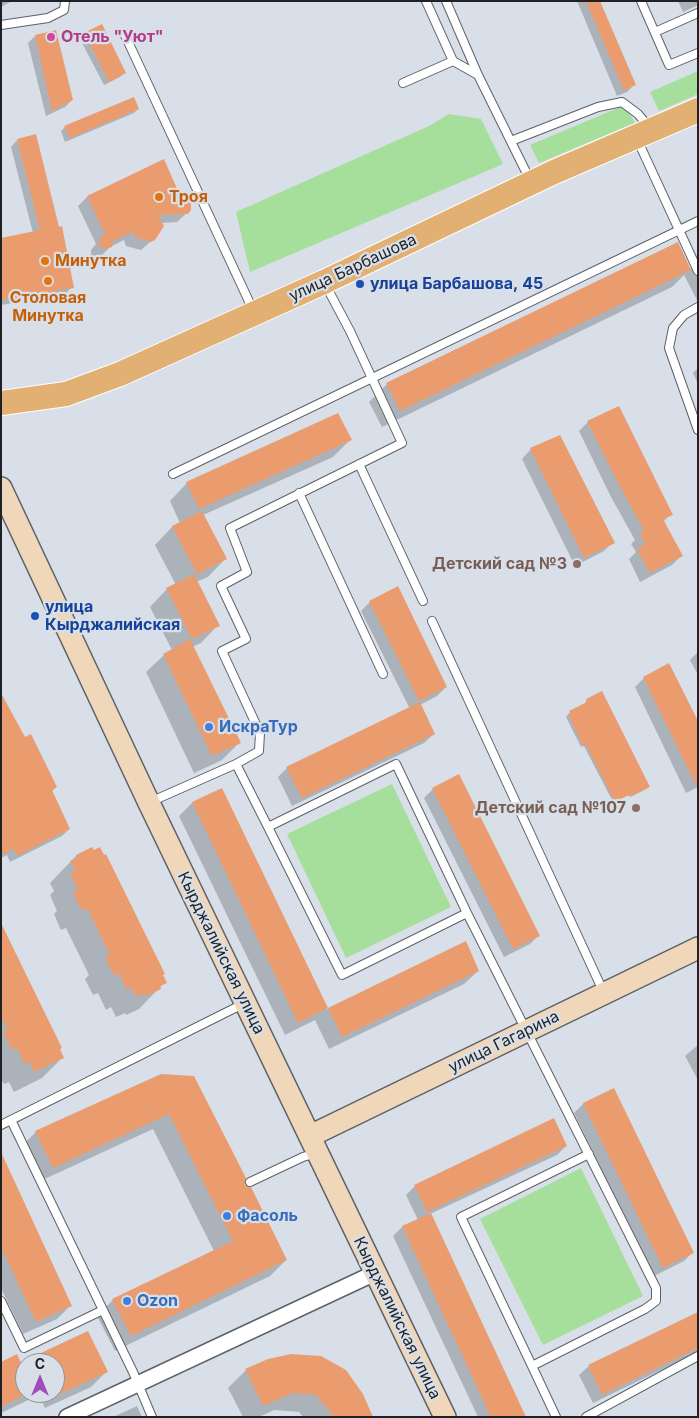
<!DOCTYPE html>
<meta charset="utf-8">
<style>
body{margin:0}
#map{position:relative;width:699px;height:1418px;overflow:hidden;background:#d8dfe8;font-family:Inter,sans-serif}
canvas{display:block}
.frame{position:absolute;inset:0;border:2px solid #1f2225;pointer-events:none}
.north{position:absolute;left:15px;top:1353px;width:50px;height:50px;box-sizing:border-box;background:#d8dfe8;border:1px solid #8e939a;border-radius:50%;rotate:0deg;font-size:14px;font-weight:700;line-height:20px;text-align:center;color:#1f2225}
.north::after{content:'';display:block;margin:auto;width:18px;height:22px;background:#a04cba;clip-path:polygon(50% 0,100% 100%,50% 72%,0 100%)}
</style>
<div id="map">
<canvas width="699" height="1418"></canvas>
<div class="frame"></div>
<div class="north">С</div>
</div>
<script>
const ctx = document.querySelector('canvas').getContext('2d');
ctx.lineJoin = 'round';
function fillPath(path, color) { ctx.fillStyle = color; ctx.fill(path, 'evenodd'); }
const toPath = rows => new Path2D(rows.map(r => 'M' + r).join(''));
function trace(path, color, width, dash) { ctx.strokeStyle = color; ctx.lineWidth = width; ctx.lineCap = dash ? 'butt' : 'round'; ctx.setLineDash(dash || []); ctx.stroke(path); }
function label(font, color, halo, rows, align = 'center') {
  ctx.font = font + ' Inter,sans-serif'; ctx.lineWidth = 4.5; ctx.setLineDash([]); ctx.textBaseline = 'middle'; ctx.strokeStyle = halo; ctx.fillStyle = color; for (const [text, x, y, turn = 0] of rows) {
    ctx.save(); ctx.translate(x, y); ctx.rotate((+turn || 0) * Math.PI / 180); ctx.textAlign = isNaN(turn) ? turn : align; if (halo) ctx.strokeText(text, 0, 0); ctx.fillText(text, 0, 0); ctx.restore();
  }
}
const green = toPath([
 [698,71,698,94,659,111,650,92],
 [625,105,635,123,539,163,530,145],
 [449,114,481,119,503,164,250,272,236,212,429,126],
 [392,784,451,907,346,958,287,834],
 [581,1168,643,1296,543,1345,480,1219]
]);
const shadow = toPath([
 [1,1,12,1,1,7],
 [577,1,598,1,634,85,627,92,617,96],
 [678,1,698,1,698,5,683,12],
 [85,34,125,72,120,77,104,85,80,39],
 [35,36,72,100,65,107,46,116,28,43],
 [138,109,134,113,65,142,61,131,65,127],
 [17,140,72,287,65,294,1,305,1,236,2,239,33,233,11,147],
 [164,161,182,201,190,210,177,222,161,223,157,236,141,250,126,246,124,240,110,247,101,256,96,258,91,255,91,250,96,244,78,206,87,197],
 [698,261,697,300,684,275,672,287,382,427,369,402,387,384,690,269],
 [698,368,698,384,693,373],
 [588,422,671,514,663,522,681,556,672,565,640,582,629,559,636,552,631,544,635,540,611,497,579,431],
 [350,440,333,457,203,515,225,559,208,577,196,582,218,625,201,643,192,647,240,742,222,760,194,773,146,672,164,655,172,650,150,607,167,589,176,585,155,545,172,527,180,523,170,501,187,483],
 [531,449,613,542,604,551,575,566,522,459],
 [370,602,446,687,437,696,420,705,434,734,424,743,292,806,278,777,287,768,410,709,361,611],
 [698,652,698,675,690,660],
 [644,678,698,787,686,793,635,687],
 [587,700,646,789,630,797,628,795,613,802,584,746,581,747,566,717,570,712,586,704,585,702],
 [1,703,56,787,51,792,69,829,62,836,10,862,7,855,1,858],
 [221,789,327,1009,466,943,478,971,464,984,329,1049,315,1020,285,1035,179,816,192,803],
 [433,789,539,935,530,944,504,957,424,798],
 [92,849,165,982,139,1009,126,1015,125,1013,116,1017,111,1007,106,1010,98,993,93,995,85,979,89,975,66,928,61,930,54,914,57,911,50,895,54,891,50,883,76,856],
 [1,930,61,1048,59,1050,63,1057,42,1078,14,1092,9,1082,4,1084,1,1079],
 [698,1045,698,1080,685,1056],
 [162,1075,244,1186,286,1260,270,1276,115,1351,97,1316,113,1300,214,1251,153,1129,36,1183,20,1148,36,1132],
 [613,1089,693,1252,684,1261,654,1276,574,1113,583,1104],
 [566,1146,557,1155,430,1214,525,1417,478,1417,393,1236,402,1227,418,1220,406,1195,415,1186],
 [1,1155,70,1306,57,1319,23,1334,1,1288],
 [698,1313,698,1352,593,1403,579,1375,589,1366],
 [87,1333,106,1372,91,1387,45,1408,39,1395,1,1413,1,1363,20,1364],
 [25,1363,55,1363,55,1393,25,1393],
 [268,1360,372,1417,303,1417,299,1412,274,1410,259,1417,243,1417,228,1388,246,1370],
 [137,1406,142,1417,113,1417]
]);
const building = toPath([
 [586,1,600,1,636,85,624,90],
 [102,24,126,73,109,82,84,33],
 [56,30,73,100,52,111,35,35],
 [134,97,139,109,70,138,64,126],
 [36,134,59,227,62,226,74,288,1,300,1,238,40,230,17,139],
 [164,159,182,200,188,200,191,204,191,210,188,214,158,215,164,226,155,240,151,242,135,237,133,232,113,241,112,247,106,249,99,246,99,239,105,234,87,196],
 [678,242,691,270,400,411,386,383],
 [619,406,673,515,663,519,683,556,650,573,637,549,645,544,640,534,644,530,620,487,587,421],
 [338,413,352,440,199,509,186,482],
 [560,435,615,543,584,558,530,448],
 [202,511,227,559,197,574,172,526],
 [194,574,220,626,192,639,166,588],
 [398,586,447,687,419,701,369,601],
 [190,639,241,743,212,756,163,654],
 [669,663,698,721,698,789,643,677],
 [602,691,650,787,632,796,631,794,615,802,586,745,583,746,568,714,571,713,569,711,587,702,586,699],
 [1,693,25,737,31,734,57,787,52,790,70,829,17,856,14,849,1,855],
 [420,702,435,734,302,798,286,767],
 [459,774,540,936,513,949,432,788],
 [222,788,328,1008,298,1023,192,802],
 [92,847,94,850,100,847,104,855,106,854,165,974,163,975,167,983,160,986,161,989,147,996,146,993,137,997,132,988,127,990,119,973,114,976,105,958,110,955,87,908,82,911,73,893,78,890,70,874,75,871,70,861,77,858,76,855],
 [1,923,62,1048,60,1049,64,1058,34,1072,30,1062,25,1065,17,1048,12,1050,3,1032,8,1030,1,1016],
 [466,941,479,971,342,1037,328,1008],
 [161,1074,194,1076,246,1178,245,1185,251,1187,287,1260,131,1336,112,1299,233,1241,169,1114,53,1168,35,1131],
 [614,1088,694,1253,663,1268,583,1103],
 [554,1118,567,1146,427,1212,414,1185],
 [1,1152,72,1306,36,1322,1,1247],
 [431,1213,526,1417,491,1417,402,1226],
 [698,1312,698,1348,602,1395,588,1365],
 [88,1331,108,1372,60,1394,55,1383,55,1363,45,1363,41,1353],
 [17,1354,21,1363,25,1361,25,1395,1,1407,1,1362],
 [291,1354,321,1356,346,1370,363,1394,373,1417,334,1417,316,1395,293,1393,263,1406,245,1369,268,1359]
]);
const lane = toPath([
 [426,1,453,61,478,75],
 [446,1,478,75,530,180],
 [641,1,669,65,698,53],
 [1,25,48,18,64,10,65,1],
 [655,32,698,13],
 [124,33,253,310],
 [403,83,453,61],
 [637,139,698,271],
 [511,141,598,107,622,102,638,114,649,127],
 [698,307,684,315,673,328,669,348,698,430],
 [359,464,423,601],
 [173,474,698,221],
 [299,493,383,674],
 [432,621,604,993],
 [236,764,259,751,260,733,222,651,246,639,221,586,247,572,230,528,402,443,350,331,325,284],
 [150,802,236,764,268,827,396,764,467,913,656,1288,656,1301,645,1309,532,1366,556,1417],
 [268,827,342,975,467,913],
 [11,1120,133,1372,152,1417],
 [1,1125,243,1004],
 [250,1182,303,1157,316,1153],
 [1,1301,24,1348,103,1310],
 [532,1366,461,1217,589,1154],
 [586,1417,698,1356]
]);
const street = toPath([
 [67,1417,375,1273]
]);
const secondary = toPath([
 [1,488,149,803,445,1417],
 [310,1136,698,948]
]);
const primary = toPath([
 [1,403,66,394,120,374,324,282,554,172,698,110]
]);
const markers = [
 [51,37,5,"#d1479c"],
 [159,197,5,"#e8710a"],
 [45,261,5,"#e8710a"],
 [48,281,5,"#e8710a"],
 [360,284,5,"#1a4fb4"],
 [577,564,5,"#8d6e63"],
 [35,616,5,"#1a4fb4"],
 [209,727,5,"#3f7fe0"],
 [636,808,5,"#8d6e63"],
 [227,1216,5,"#3f7fe0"],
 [127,1301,5,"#3f7fe0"]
];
const hotelNames = [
 ["Отель \"Уют\"",61,37]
];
const foodNames = [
 ["Троя",169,197],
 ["Минутка",55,261],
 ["Столовая",48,298,"center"],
 ["Минутка",48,316,"center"]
];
const streetNames = [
 ["улица Барбашова",353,268,-25],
 ["Кырджалийская улица",221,953,64],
 ["улица Гагарина",504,1042,-26],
 ["Кырджалийская улица",397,1318,64]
];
const transitNames = [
 ["улица Барбашова, 45",370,284],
 ["улица",45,607],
 ["Кырджалийская",45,625]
];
const educationNames = [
 ["Детский сад №3",567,564],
 ["Детский сад №107",626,808]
];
const shopNames = [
 ["ИскраТур",219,727],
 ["Фасоль",237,1216],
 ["Ozon",137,1301]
];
fillPath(green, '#a5df9b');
fillPath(shadow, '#0003');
fillPath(building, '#ea9c6f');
trace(lane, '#5b6168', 10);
trace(street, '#5b6168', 18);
trace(secondary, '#5b6168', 24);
trace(primary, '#fff', 26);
trace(lane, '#fff', 8);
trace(street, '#fff', 15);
trace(secondary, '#f1d7b9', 21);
trace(primary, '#e3b074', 24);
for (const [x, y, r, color] of markers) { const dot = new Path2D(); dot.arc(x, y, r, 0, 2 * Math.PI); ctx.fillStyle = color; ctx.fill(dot); trace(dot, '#d8dfe8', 2); }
label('bold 16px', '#b23c85', '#d8dfe8', hotelNames, 'left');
label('bold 16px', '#c56008', '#d8dfe8', foodNames, 'left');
label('16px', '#1f2225', '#d8dfe8', streetNames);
label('bold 16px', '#164399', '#d8dfe8', transitNames, 'left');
label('bold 16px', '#785e54', '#d8dfe8', educationNames, 'right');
label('bold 16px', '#366cbe', '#d8dfe8', shopNames, 'left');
</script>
